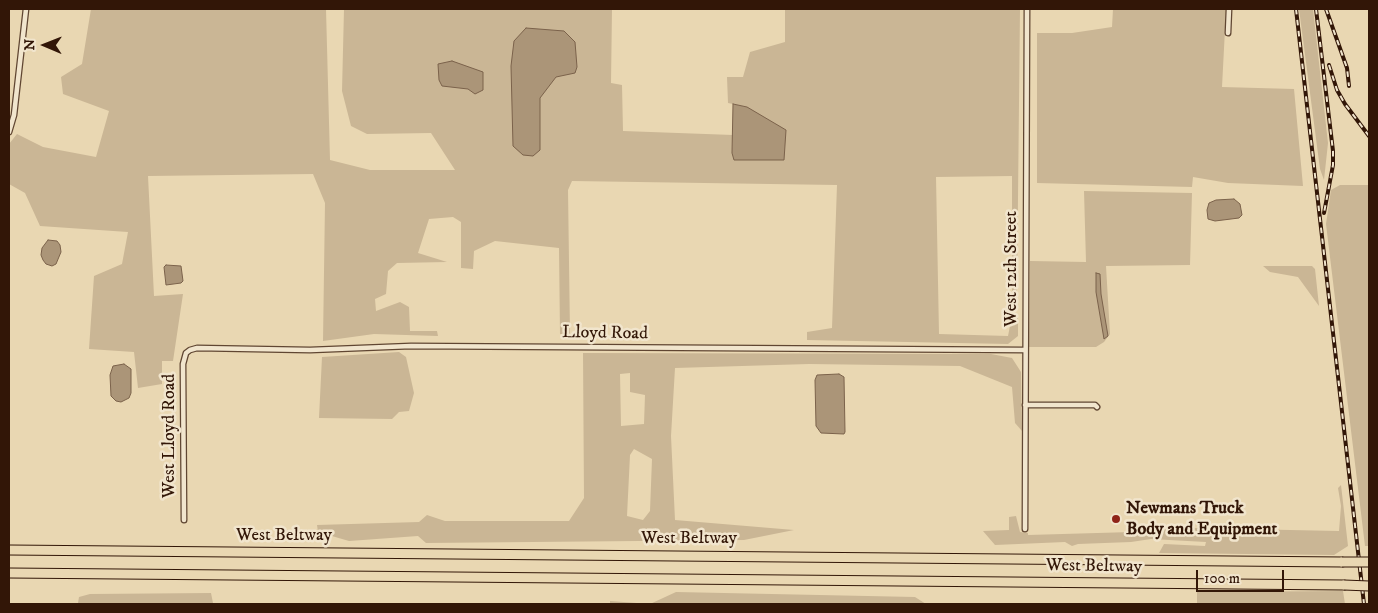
<!DOCTYPE html>
<style>
body{margin:0}
#map{position:relative;width:1378px;height:613px;overflow:hidden;background:#e9d7b2;font-family:"IM FELL DW Pica",serif}
canvas{display:block}
.frame{position:absolute;inset:0;border:10px solid #321607;pointer-events:none}
.north{position:absolute;left:20px;top:20px;width:50px;height:50px;-webkit-text-stroke:4px #f1e5cd;paint-order:stroke;rotate:271deg;font-size:14px;font-weight:700;line-height:20px;text-align:center;color:#321607}
.north::after{content:'';display:block;margin:auto;width:18px;height:22px;background:#321607;clip-path:polygon(50% 0,100% 100%,50% 72%,0 100%)}
.scale{position:absolute;left:1196px;top:570px;width:88px;height:22px;box-sizing:border-box;border:2px solid #321607;border-top:0;padding-left:6px;font-size:15px;line-height:18px;white-space:nowrap;color:#321607;-webkit-text-stroke:4px #f1e5cd;paint-order:stroke}
</style>
<div id="map">
<canvas width="1378" height="613"></canvas>
<div class="frame"></div>
<div class="north">N</div>
<div class="scale">100 m</div>
</div>
<script>
const ctx = document.querySelector('canvas').getContext('2d');
ctx.lineJoin = 'round';
function fillPath(path, color) { ctx.fillStyle = color; ctx.fill(path, 'evenodd'); }
const toPath = rows => new Path2D(rows.map(r => 'M' + r).join(''));
function trace(path, color, width, dash) { ctx.strokeStyle = color; ctx.lineWidth = width; ctx.lineCap = dash ? 'butt' : 'round'; ctx.setLineDash(dash || []); ctx.stroke(path); }
function label(font, color, halo, rows, align = 'center') {
  ctx.font = font + ' "IM FELL DW Pica",serif'; ctx.lineWidth = 5; ctx.setLineDash([]); ctx.textBaseline = 'middle'; ctx.strokeStyle = halo; ctx.fillStyle = color; for (const [text, x, y, turn = 0] of rows) {
    ctx.save(); ctx.translate(x, y); ctx.rotate((+turn || 0) * Math.PI / 180); ctx.textAlign = isNaN(turn) ? turn : align; if (halo) ctx.strokeText(text, 0, 0); ctx.fillText(text, 0, 0); ctx.restore();
  }
}
const green = toPath([
 [91,9,326,9,330,160,370,170,455,170,431,133,367,134,351,126,342,91,344,9,612,9,611,83,622,85,623,131,733,135,732,153,735,160,747,107,728,103,727,77,743,77,750,52,785,42,785,9,1020,9,1017,291,1012,293,1012,176,936,177,939,334,1008,336,1012,316,1018,316,1018,336,1008,344,807,340,807,332,832,328,837,185,572,181,568,190,570,334,560,334,559,248,495,241,474,251,473,269,461,268,461,222,453,217,429,219,418,253,447,262,397,263,388,271,386,294,375,299,376,311,400,302,409,307,410,331,437,331,438,336,374,334,323,341,325,203,313,174,148,176,154,296,183,294,173,361,162,361,162,384,138,388,134,352,89,349,94,276,122,264,128,232,40,226,25,193,9,184,9,144,17,134,43,147,96,157,109,111,63,94,61,77,82,64],
 [1113,9,1226,10,1222,87,1294,89,1303,186,1228,183,1193,177,1192,187,1037,183,1037,33,1072,33,1112,27],
 [1299,9,1313,9,1328,143,1324,180,1320,169],
 [1340,185,1369,185,1369,546,1365,546,1326,224,1331,190],
 [1084,191,1192,193,1190,265,1106,266,1110,334,1104,342,1096,347,1029,347,1030,261,1086,262],
 [1263,266,1312,266,1315,269,1319,306,1298,277,1270,272],
 [399,352,406,357,414,393,409,411,399,412,392,419,319,418,322,357],
 [583,353,991,354,1012,358,1021,372,1022,431,1015,423,1012,387,960,366,809,364,675,368,671,436,675,520,794,530,744,540,426,543,418,536,349,541,318,532,317,525,419,522,427,515,445,521,569,521,584,498],
 [630,373,630,392,645,395,644,424,621,426,620,374],
 [634,449,652,459,650,511,643,520,627,516,630,455],
 [1341,485,1348,546,1334,555,1159,553,1164,544,1205,546,1206,542,1151,539,1131,542,1078,544,1072,546,1065,542,995,545,983,531,1009,530,1009,517,1016,516,1020,532,1028,533,1028,535,1132,532,1142,527,1339,531,1341,506,1338,488],
 [1343,591,1345,604,1197,604,1197,592],
 [676,592,915,597,926,604,610,604,610,601,650,604],
 [211,593,213,603,193,604,78,603,79,597,90,594]
]);
const water = toPath([
 [526,28,564,31,575,42,577,67,575,73,556,77,540,98,540,150,533,156,523,155,513,146,511,66,514,41,526,28],
 [452,61,483,72,483,90,475,94,468,89,442,86,439,80,438,64,452,61],
 [733,104,747,107,786,130,784,160,734,160,732,153,733,104],
 [1234,199,1240,204,1242,215,1239,218,1215,221,1208,219,1207,210,1209,203,1216,200,1234,199],
 [48,240,57,241,60,245,61,252,56,264,52,266,46,264,43,260,41,255,42,248,48,240],
 [166,265,181,266,183,281,181,283,166,285,164,267,166,265],
 [1096,273,1100,274,1101,294,1108,336,1104,339,1096,292,1096,273],
 [124,364,131,369,131,393,129,398,121,402,116,401,111,396,110,375,113,366,124,364],
 [839,374,844,377,845,432,844,434,821,433,816,426,815,380,817,375,839,374]
]);
const street = toPath([
 [1228,33,1229,9],
 [9,132,14,115,26,9],
 [1025,405,1095,405,1097,407],
 [184,520,183,364,186,353,190,350,197,348,310,350,411,346,1025,350],
 [1025,529,1027,9]
]);
const highway = toPath([
 [9,550,1342,562],
 [9,573,1344,585]
]);
const rail = toPath([
 [1296,9,1364,604],
 [1316,9,1333,151,1333,165,1324,213],
 [1326,9,1347,68,1349,86],
 [1329,65,1337,90,1345,104,1369,136]
]);
const highwayBridge = toPath([
 [1342,562,1369,562],
 [1344,585,1369,586]
]);
const markers = [
 [1116,519,5,"#8f2418"]
];
const streetNames = [
 ["West 12th Street",1012,269,-90],
 ["Lloyd Road",605,334,1],
 ["West Lloyd Road",170,436,-90],
 ["West Beltway",284,536],
 ["West Beltway",689,539],
 ["West Beltway",1094,567,1]
];
const poiNames = [
 ["Newmans Truck",1126,509],
 ["Body and Equipment",1126,530]
];
fillPath(green, '#cab695');
fillPath(water, '#ab9578');
trace(water, '#7b624b', 1);
trace(street, '#604632', 7);
trace(highway, '#321607', 11);
trace(street, '#f1e5cd', 4.5);
trace(highway, '#e9d7b2', 9);
trace(rail, '#321607', 4);
trace(rail, '#f1e5cd', 2, [5.5]);
trace(highwayBridge, '#321607', 11, []);
trace(highwayBridge, '#e9d7b2', 9);
for (const [x, y, r, color] of markers) { const dot = new Path2D(); dot.arc(x, y, r, 0, 2 * Math.PI); ctx.fillStyle = color; ctx.fill(dot); trace(dot, '#f1e5cd', 2); }
label('18px', '#321607', '#f1e5cd', streetNames);
label('bold 18px', '#321607', '#f1e5cd', poiNames, 'left');
</script>
